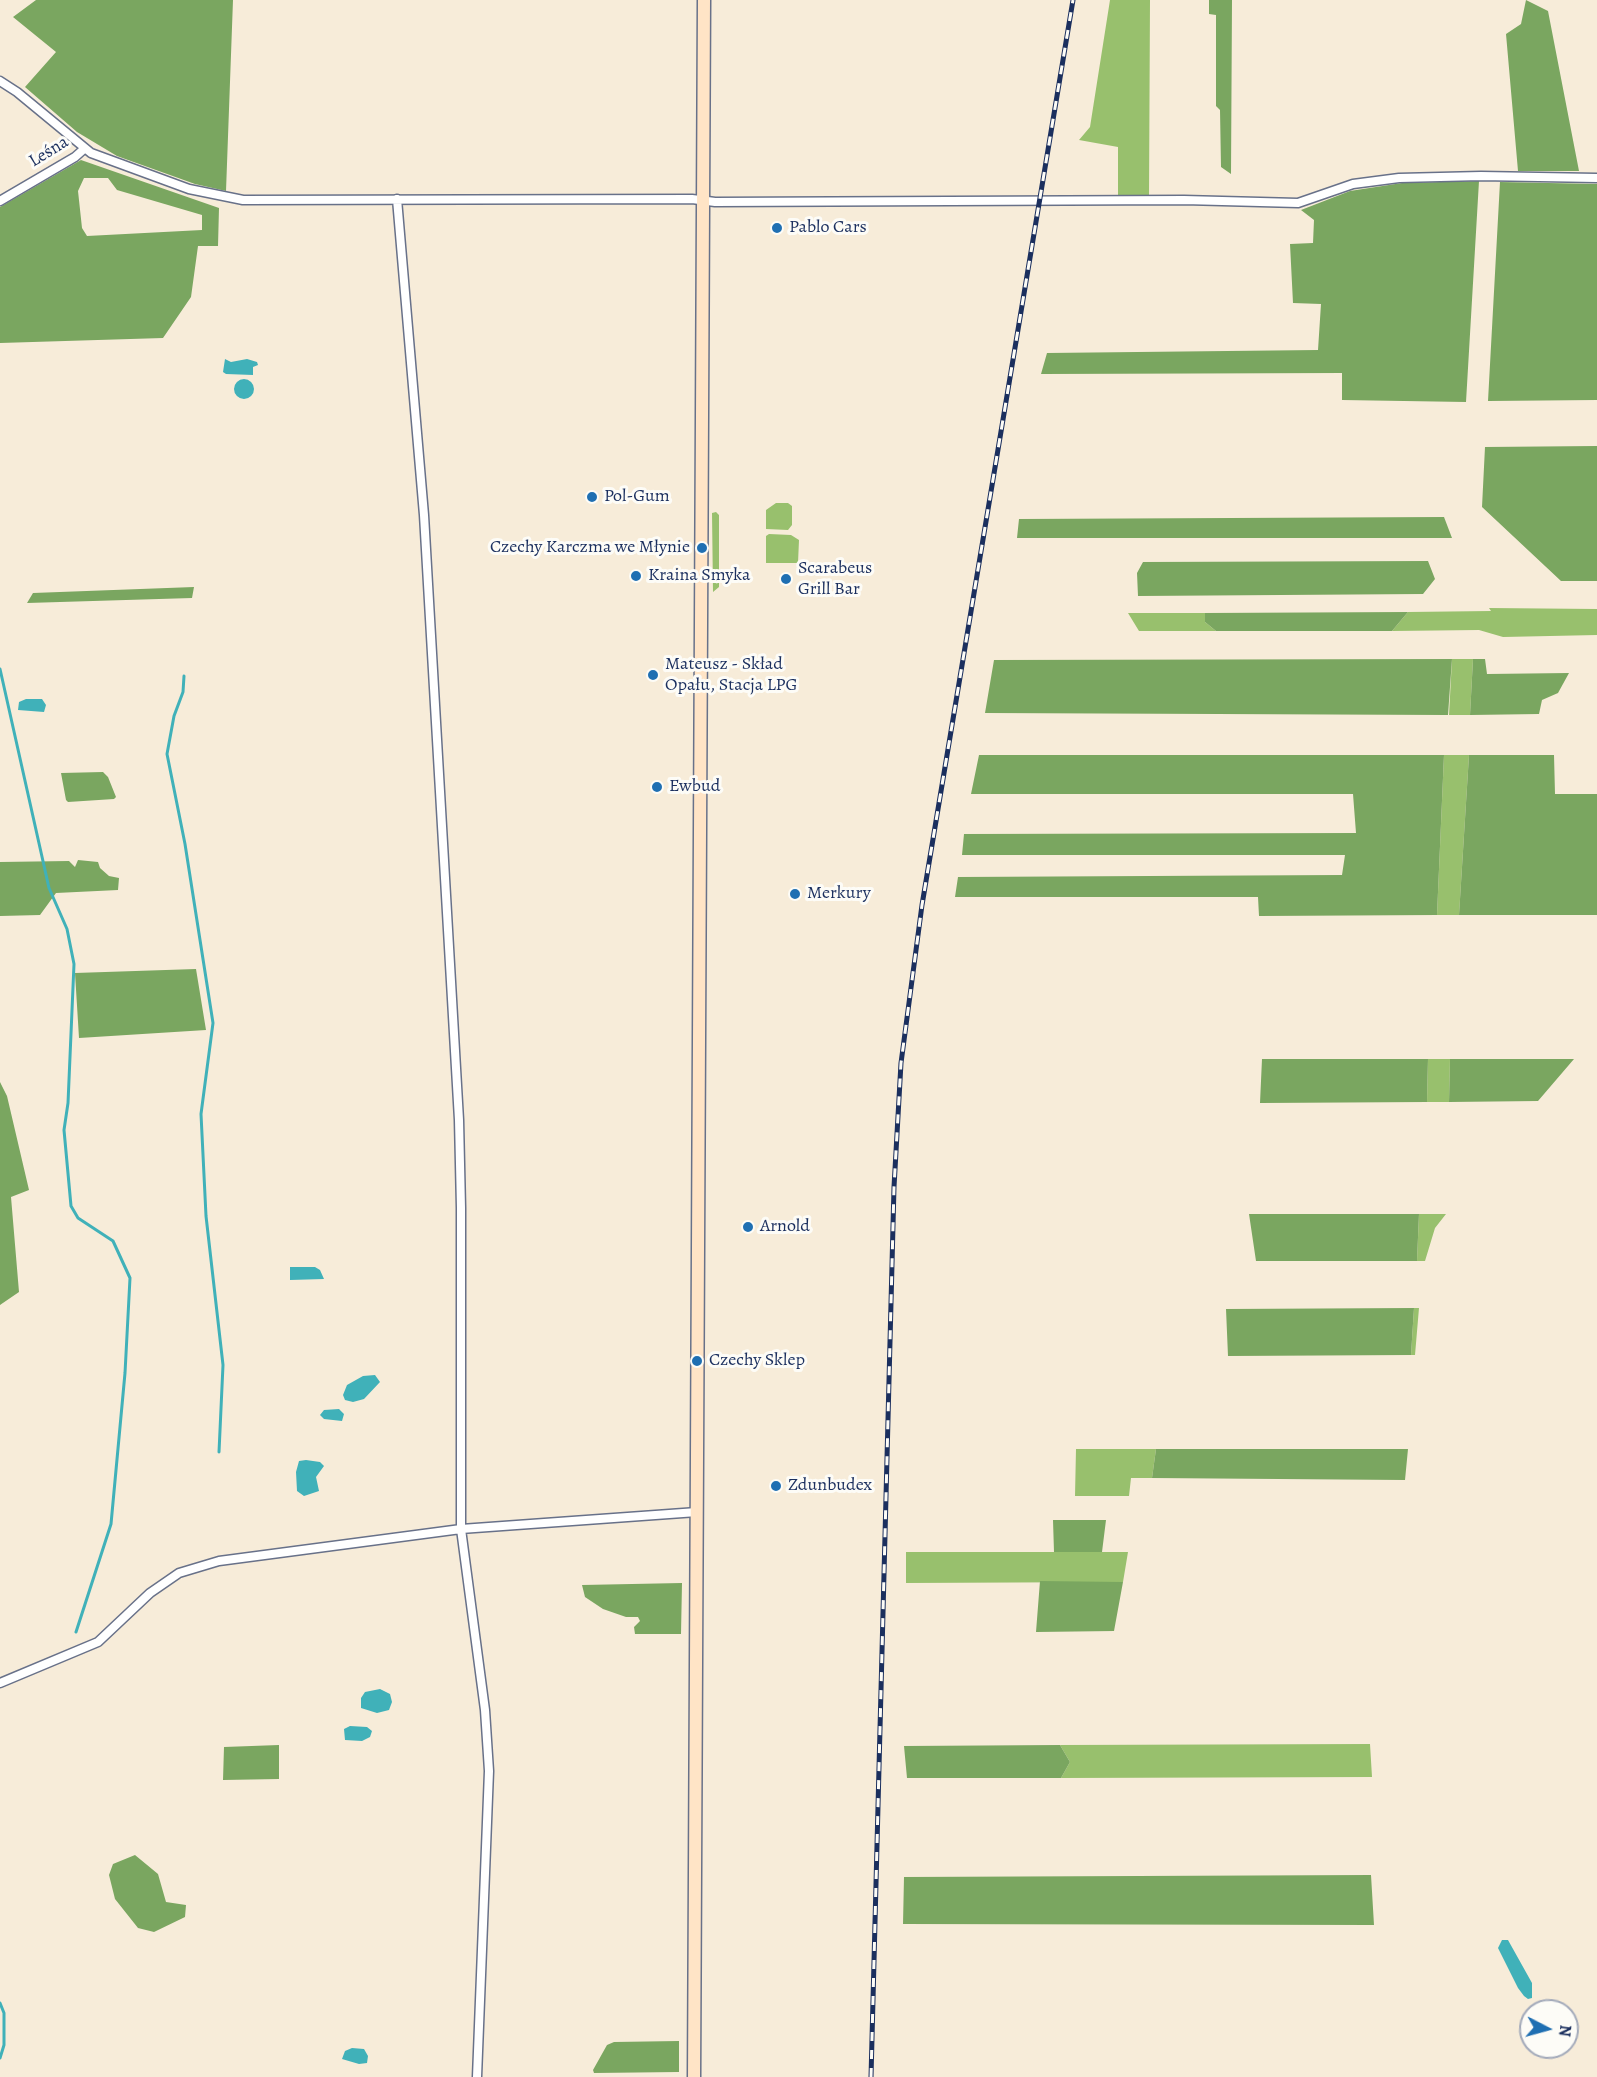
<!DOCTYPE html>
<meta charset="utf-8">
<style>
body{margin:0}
#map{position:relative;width:1597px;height:2077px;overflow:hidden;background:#f7ecd9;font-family:Alegreya,serif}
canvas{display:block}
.north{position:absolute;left:1519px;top:1999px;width:60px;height:60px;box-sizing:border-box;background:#fdfcf7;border:2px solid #a3aaba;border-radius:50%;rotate:96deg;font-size:16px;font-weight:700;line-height:24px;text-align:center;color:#1b2f5e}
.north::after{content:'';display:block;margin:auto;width:21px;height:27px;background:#1f6fb2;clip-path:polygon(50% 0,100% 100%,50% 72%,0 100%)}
</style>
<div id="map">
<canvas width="1597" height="2077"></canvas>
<div class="north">N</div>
</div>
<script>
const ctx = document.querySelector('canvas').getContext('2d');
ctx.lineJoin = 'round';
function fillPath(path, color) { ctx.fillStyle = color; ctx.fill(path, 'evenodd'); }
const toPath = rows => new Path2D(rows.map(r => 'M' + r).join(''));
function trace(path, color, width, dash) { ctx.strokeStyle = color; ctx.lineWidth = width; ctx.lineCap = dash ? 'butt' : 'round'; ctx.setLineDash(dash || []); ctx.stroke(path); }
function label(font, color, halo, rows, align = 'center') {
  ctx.font = font + ' Alegreya,serif'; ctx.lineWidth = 6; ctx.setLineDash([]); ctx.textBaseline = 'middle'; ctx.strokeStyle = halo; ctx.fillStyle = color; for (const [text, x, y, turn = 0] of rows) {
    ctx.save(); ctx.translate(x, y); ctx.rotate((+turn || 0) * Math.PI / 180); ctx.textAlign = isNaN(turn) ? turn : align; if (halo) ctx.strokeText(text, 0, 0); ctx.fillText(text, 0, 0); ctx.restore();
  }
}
const green = toPath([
 [1110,0,1150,0,1149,197,1118,197,1118,147,1079,140,1090,127],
 [776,503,788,503,792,506,792,525,788,530,766,529,766,510],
 [716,512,719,515,719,587,713,592,712,513],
 [769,534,791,535,799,540,798,563,766,563,766,536],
 [1489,608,1597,609,1597,635,1503,637,1479,630,1392,631,1408,612,1491,611],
 [1128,613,1205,613,1205,622,1216,631,1139,631],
 [1452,659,1473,659,1470,715,1449,715],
 [1444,755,1469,755,1459,915,1437,915],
 [1428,1059,1450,1059,1449,1102,1427,1102],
 [1419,1214,1446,1214,1435,1228,1425,1261,1417,1261],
 [1414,1308,1419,1308,1415,1355,1411,1355],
 [1076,1449,1156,1449,1152,1478,1131,1478,1129,1496,1075,1496],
 [906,1552,1128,1552,1123,1582,906,1583],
 [1370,1744,1372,1777,1061,1778,1070,1762,1060,1745]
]);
const forest = toPath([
 [36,0,233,0,226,191,195,184,117,156,77,132,25,87,56,52,13,17],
 [1209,0,1232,0,1231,174,1221,167,1220,110,1216,106,1216,15,1209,14],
 [1526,0,1548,11,1579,171,1518,171,1506,34,1521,24],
 [81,160,219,208,218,246,198,246,191,297,163,338,0,343,0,207],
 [84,178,108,178,117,190,202,215,202,230,87,236,82,228,78,191],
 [1479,181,1466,402,1342,400,1342,373,1041,374,1047,353,1318,350,1321,304,1293,303,1290,244,1313,243,1314,220,1301,210,1350,191,1402,183],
 [1500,182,1597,184,1597,400,1488,401],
 [1597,446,1597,581,1561,581,1482,507,1485,447],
 [1444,517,1452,538,1017,538,1019,519],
 [1428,561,1435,579,1423,594,1138,596,1137,573,1143,562],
 [194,587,192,598,27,603,33,593],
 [1408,612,1392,631,1216,631,1205,622,1205,613],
 [1452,659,1448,715,985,713,994,660],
 [1473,659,1485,659,1487,674,1569,673,1558,693,1542,700,1539,714,1470,715],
 [979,755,1444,755,1437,915,1259,916,1258,897,955,897,958,877,1342,875,1345,855,962,855,964,834,1356,833,1353,794,971,794],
 [1469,755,1554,755,1555,794,1597,794,1597,915,1459,915],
 [103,772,108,777,116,797,114,799,68,802,66,800,61,773],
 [78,860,98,862,100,868,109,876,119,878,118,890,56,893,40,915,0,916,0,862,69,861,75,867],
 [196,969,206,1030,79,1038,75,973],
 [1262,1059,1428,1059,1427,1102,1260,1103],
 [1450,1059,1574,1059,1538,1101,1449,1102],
 [0,1082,7,1096,29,1190,11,1197,19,1292,0,1305],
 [1249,1214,1419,1214,1417,1261,1256,1261],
 [1414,1308,1411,1355,1228,1356,1226,1309],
 [1156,1449,1408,1449,1405,1480,1152,1478],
 [1053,1520,1106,1520,1102,1552,1054,1552],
 [1040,1581,1123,1582,1114,1631,1036,1632],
 [682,1583,681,1634,635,1634,634,1627,640,1621,638,1617,626,1617,603,1609,585,1597,582,1585],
 [279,1745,279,1779,223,1780,224,1747],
 [1060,1745,1070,1762,1061,1778,907,1778,904,1746],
 [135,1855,158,1874,166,1902,186,1905,185,1917,154,1932,138,1928,115,1899,109,1875,113,1864],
 [1371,1875,1374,1925,903,1924,904,1877],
 [679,2041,679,2072,594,2073,593,2070,607,2045,614,2042]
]);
const water = toPath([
 [225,359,231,362,247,359,257,362,258,365,253,367,253,375,226,374,223,372],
 '234 389a10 10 0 1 1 20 0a10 10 0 1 1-20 0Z',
 [26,699,42,699,46,705,44,712,18,710,19,702],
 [290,1267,315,1267,320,1270,324,1279,290,1280],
 [375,1375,380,1382,364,1399,353,1402,345,1400,343,1395,347,1385,363,1376],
 [339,1409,344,1414,342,1421,324,1419,320,1415,324,1410],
 [306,1460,320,1462,324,1466,316,1477,319,1491,304,1496,297,1491,296,1472,299,1461],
 [380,1689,390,1694,392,1702,389,1710,377,1713,361,1708,361,1698,365,1692],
 [350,1726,367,1727,372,1731,370,1737,362,1741,345,1740,344,1729],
 [1502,1940,1508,1940,1532,1983,1532,1998,1528,1999,1524,1996,1518,1988,1498,1948],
 [352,2048,364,2049,368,2056,367,2063,359,2064,342,2059,345,2051]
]);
const stream = toPath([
 [0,669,49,888,67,929,74,964,68,1103,64,1130,71,1206,78,1218,113,1241,130,1278,125,1373,111,1524,76,1632],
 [184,676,183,692,174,716,167,754,185,844,213,1023,201,1114,206,1216,223,1365,219,1452],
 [0,2003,4,2013,4,2045,0,2058]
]);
const street = toPath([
 [0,81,17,92,91,153,189,189,243,200,692,199,715,202,1184,200,1298,203,1353,184,1399,178,1481,176,1597,178],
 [397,199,424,515,459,1120,461,1208,461,1529,485,1710,489,1771,477,2077],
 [0,201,75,157,84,149],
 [0,1683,98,1642,150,1593,179,1573,219,1561,461,1529,697,1512]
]);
const secondary = toPath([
 [694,2077,704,0]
]);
const rail = toPath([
 [871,2077,894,1187,901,1063,922,905,1073,0]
]);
const markers = [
 [777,228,6,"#1f6fb2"],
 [592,497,6,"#1f6fb2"],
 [702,548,6,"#1f6fb2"],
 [636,576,6,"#1f6fb2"],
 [786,579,6,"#1f6fb2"],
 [653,675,6,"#1f6fb2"],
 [657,787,6,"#1f6fb2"],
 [795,894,6,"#1f6fb2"],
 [748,1227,6,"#1f6fb2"],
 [697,1361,6,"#1f6fb2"],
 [776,1486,6,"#1f6fb2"]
];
const streetNames = [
 ["Leśna",49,152,-32]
];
const poiNames = [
 ["Pablo Cars",789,228],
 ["Pol-Gum",604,497],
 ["Czechy Karczma we Młynie",690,548,"right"],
 ["Scarabeus",798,569],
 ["Grill Bar",798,590],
 ["Kraina Smyka",648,576],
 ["Mateusz - Skład",665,665],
 ["Opału, Stacja LPG",665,686],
 ["Ewbud",669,787],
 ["Merkury",807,894],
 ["Arnold",760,1227],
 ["Czechy Sklep",709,1361],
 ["Zdunbudex",788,1486]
];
fillPath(green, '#98c06d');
fillPath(forest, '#7aa660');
fillPath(water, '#40b1b9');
trace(stream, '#40b1b9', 3);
trace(street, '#687189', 11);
trace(secondary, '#687189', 15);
trace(street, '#fff', 8);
trace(secondary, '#ffe4c6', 12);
trace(rail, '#1b2f5e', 5);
trace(rail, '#fdfcf7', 3, [9]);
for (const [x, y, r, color] of markers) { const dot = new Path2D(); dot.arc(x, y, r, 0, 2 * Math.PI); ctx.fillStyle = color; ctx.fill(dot); trace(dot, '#fdfcf7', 2); }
label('18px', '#1b2f5e', '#fdfcf7', streetNames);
label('18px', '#1b2f5e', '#fdfcf7', poiNames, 'left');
</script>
